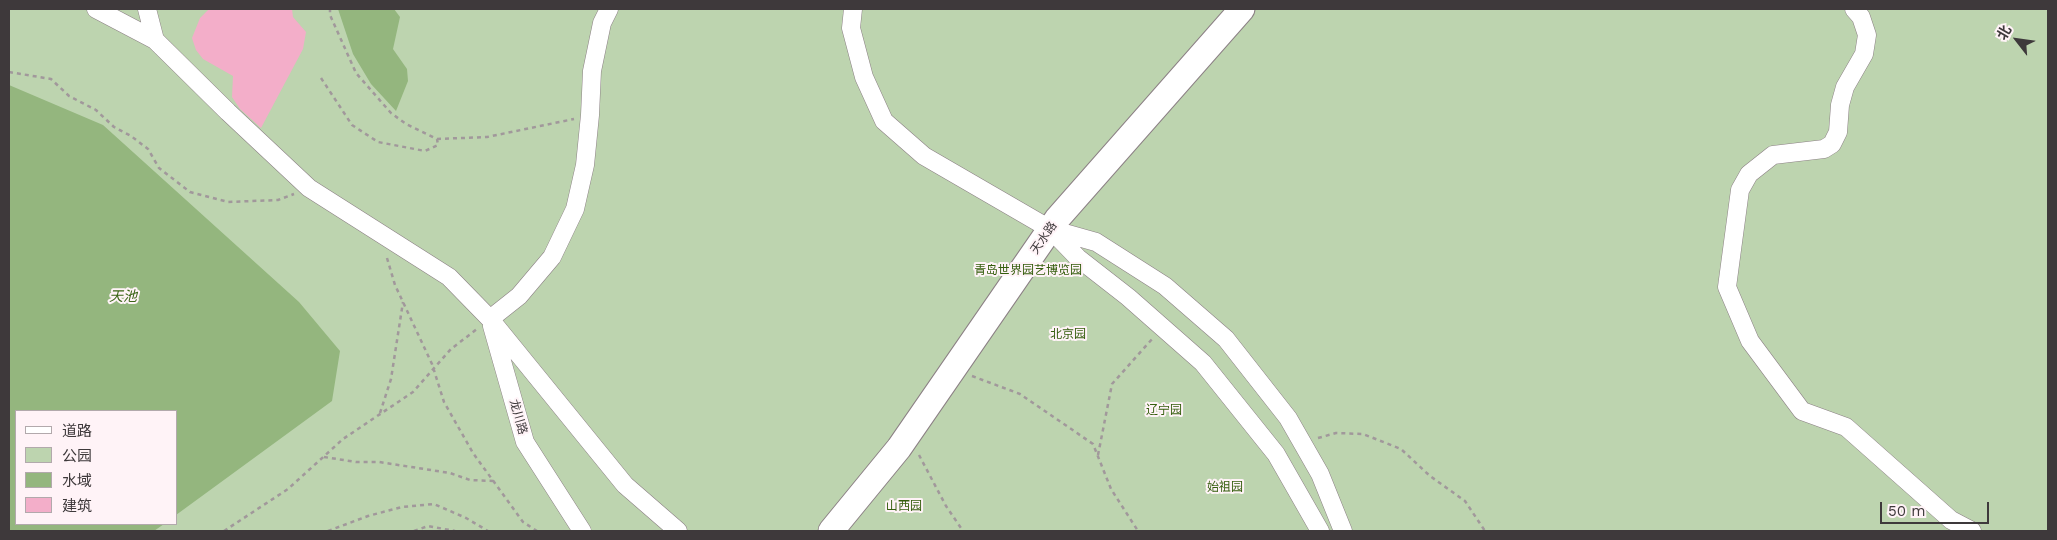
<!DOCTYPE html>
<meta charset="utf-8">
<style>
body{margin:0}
#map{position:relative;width:2057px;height:540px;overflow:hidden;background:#fff3f7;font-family:"Work Sans","Noto Sans SC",sans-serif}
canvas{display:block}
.frame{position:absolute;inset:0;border:10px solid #3e393b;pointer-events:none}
.legend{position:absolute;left:15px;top:410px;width:162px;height:115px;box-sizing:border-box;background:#fff3f7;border:1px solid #b2a9ac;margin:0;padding:6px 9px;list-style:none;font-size:15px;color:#3e393b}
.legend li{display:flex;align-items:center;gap:10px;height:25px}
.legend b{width:25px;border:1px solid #b2a9ac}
.north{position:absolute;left:1992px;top:15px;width:50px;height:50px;-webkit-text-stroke:4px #fff3f7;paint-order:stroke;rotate:300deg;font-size:14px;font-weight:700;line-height:20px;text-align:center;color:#3e393b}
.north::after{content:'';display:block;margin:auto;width:18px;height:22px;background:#3e393b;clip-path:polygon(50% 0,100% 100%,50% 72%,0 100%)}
.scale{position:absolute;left:1880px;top:502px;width:109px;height:22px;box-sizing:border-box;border:2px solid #3e393b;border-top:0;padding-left:6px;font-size:15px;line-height:18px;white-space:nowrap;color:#3e393b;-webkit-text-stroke:4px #fff3f7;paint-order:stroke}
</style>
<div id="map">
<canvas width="2057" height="540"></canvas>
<div class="frame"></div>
<ul class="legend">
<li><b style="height:6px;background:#fff"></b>道路</li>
<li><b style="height:14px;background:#bdd4af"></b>公园</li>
<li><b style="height:14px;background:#94b67e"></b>水域</li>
<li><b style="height:14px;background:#f3aec9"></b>建筑</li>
</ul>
<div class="north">北</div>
<div class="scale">50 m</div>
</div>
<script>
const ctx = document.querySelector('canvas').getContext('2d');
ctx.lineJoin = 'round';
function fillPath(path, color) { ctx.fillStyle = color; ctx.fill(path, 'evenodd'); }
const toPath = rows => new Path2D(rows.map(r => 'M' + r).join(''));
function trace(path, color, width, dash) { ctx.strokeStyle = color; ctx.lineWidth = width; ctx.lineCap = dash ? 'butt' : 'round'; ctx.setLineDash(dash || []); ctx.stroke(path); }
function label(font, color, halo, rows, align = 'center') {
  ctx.font = font + ' "Work Sans","Noto Sans SC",sans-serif'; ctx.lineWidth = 4; ctx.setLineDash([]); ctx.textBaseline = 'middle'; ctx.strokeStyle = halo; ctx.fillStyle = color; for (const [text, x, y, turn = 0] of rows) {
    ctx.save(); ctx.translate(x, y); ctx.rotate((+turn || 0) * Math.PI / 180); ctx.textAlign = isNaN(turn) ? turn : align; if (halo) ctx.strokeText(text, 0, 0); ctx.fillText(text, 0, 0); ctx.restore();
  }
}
const green = toPath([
 [9,9,2048,9,2048,531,9,531],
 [16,411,176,411,176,524,16,524]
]);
const water = toPath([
 [338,9,394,9,400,17,393,49,407,69,408,81,396,111,371,84,353,54],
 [9,85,103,125,299,302,340,351,332,401,176,515,176,411,16,411,16,524,164,524,154,531,9,531]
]);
const building = toPath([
 [209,9,292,9,293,17,306,32,303,49,261,128,240,109,232,97,233,76,203,59,196,50,192,38,200,18]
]);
const path = toPath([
 [9,72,51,79,69,96,96,110,114,127,131,136,148,149,159,168,190,192,228,202,278,200,294,194],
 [321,78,352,125,378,142,425,151,438,145,437,139,406,124,391,113,356,73,330,15,330,9],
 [437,139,487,137,574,119],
 [387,258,395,285,432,364,444,402,473,453,523,522,537,531],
 [972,376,1020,394,1093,444,1111,489,1138,531],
 [380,413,391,379,403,302],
 [1318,438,1336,433,1363,434,1401,449,1430,476,1465,501,1485,531],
 [919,455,946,506,963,531],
 [1098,455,1112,384,1153,338],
 [324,457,356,462,379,462,450,473,470,480,494,481],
 [224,531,288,489,343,439,413,392,451,349,477,329],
 [328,531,368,516,402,507,434,504,466,518,488,531],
 [414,531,428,526,455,531]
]);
const street = toPath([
 [96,9,155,40,228,112,309,188,449,277,490,319,625,485,678,531],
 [147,9,155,40],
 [853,9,851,28,864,77,884,121,924,156,1050,229,1096,242,1165,286,1226,339,1288,418,1320,474,1343,531],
 [1854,9,1861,17,1867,35,1864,54,1845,87,1840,105,1838,132,1832,144,1824,149,1773,155,1749,174,1740,190,1727,287,1750,341,1802,411,1846,427,1951,520,1972,531],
 [1050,229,1078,258,1128,297,1203,363,1276,454,1320,531],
 [490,319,519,296,552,257,575,209,585,165,590,115,592,71,602,23,609,9],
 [492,326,525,442,582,531]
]);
const secondary = toPath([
 [831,531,899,448,1057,219,1242,9]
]);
const streetNames = [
 ["天水路",1044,238,-55],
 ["龙川路",518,417,74]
];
const parkNames = [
 ["青岛世界园艺博览园",1028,270],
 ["北京园",1068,334],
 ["辽宁园",1164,410],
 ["始祖园",1225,487],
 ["山西园",904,506]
];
const waterNames = [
 ["天池",123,297]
];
fillPath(green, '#bdd4af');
fillPath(water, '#94b67e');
fillPath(building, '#f3aec9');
trace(street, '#8c8185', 19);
trace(secondary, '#8c8185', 27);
trace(path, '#a1989b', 2.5, [4, 4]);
trace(street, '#fff', 18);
trace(secondary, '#fff', 25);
label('12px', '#3e393b', '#fff3f7', streetNames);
label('12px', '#355e0d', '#fff3f7', parkNames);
label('italic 14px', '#3b6516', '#fff3f7', waterNames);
</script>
